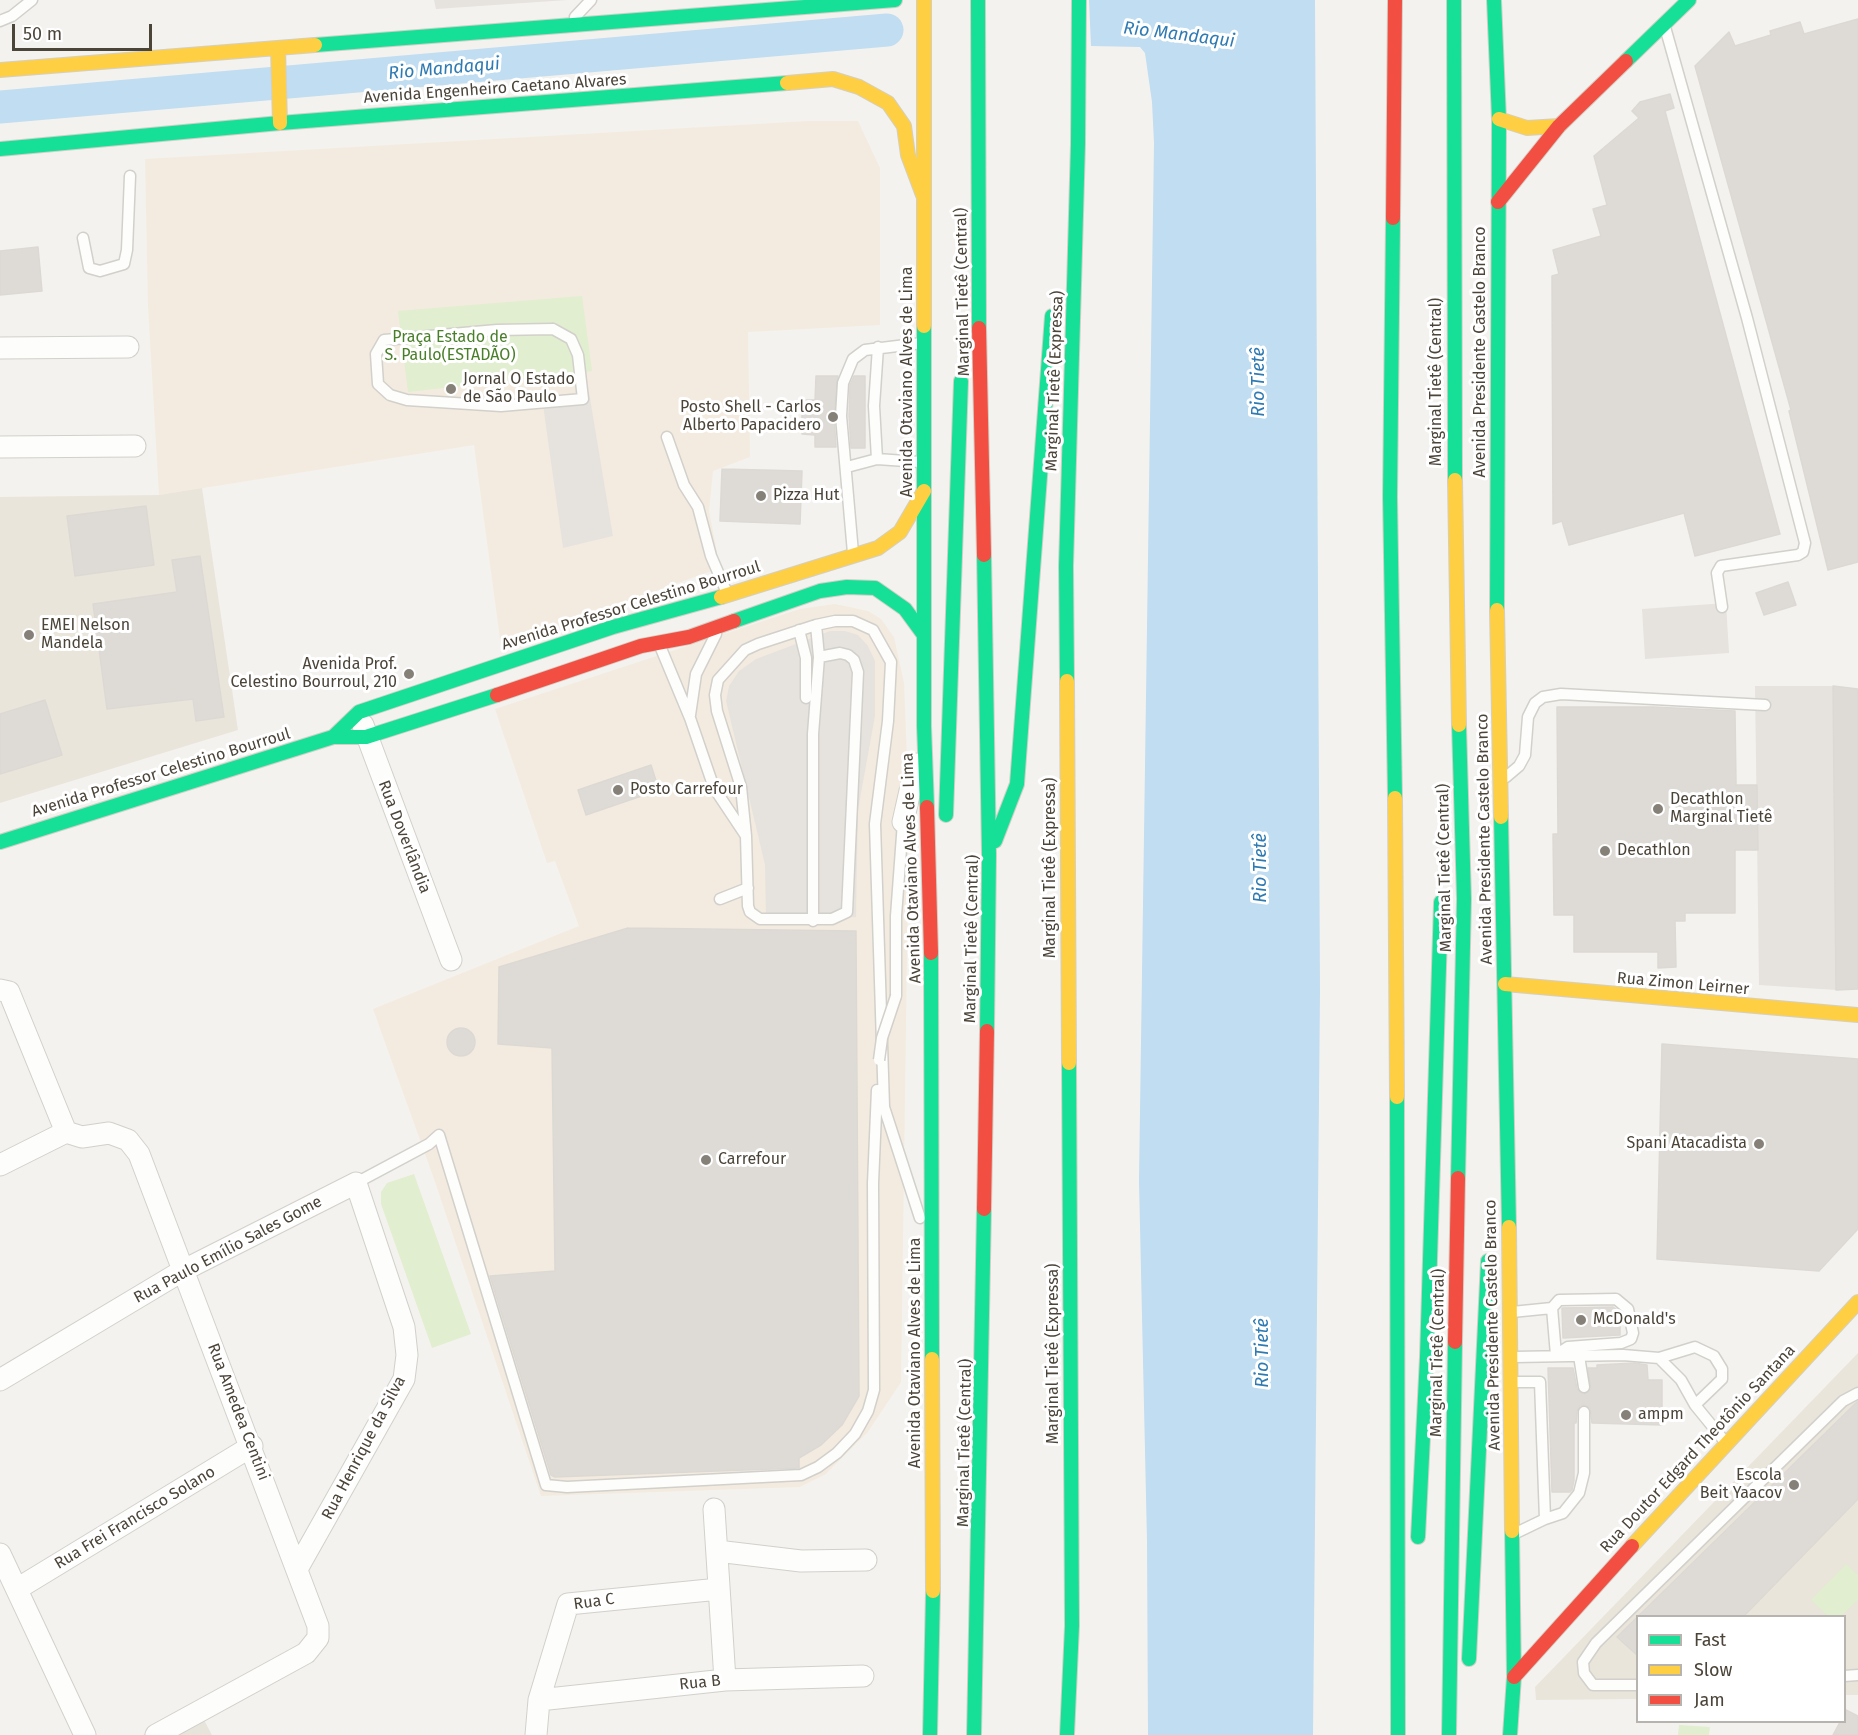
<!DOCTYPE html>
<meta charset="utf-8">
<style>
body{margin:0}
#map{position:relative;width:1858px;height:1735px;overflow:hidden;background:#f4f2ee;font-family:"Fira Sans",sans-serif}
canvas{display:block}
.legend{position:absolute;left:1636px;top:1615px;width:210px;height:108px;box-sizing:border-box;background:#fff;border:2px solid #b7b4b0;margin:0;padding:8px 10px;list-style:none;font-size:18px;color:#4b4439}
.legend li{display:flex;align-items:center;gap:12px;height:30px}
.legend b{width:30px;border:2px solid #b7b4b0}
.scale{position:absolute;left:12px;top:24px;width:140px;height:27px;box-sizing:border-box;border:3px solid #4b4439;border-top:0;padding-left:8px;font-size:18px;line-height:21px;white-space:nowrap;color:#4b4439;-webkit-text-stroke:4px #fff;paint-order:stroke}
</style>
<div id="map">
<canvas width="1858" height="1735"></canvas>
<ul class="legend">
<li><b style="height:8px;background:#16e098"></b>Fast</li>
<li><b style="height:8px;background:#ffcf43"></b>Slow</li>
<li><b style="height:8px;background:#f24e42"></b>Jam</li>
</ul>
<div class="scale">50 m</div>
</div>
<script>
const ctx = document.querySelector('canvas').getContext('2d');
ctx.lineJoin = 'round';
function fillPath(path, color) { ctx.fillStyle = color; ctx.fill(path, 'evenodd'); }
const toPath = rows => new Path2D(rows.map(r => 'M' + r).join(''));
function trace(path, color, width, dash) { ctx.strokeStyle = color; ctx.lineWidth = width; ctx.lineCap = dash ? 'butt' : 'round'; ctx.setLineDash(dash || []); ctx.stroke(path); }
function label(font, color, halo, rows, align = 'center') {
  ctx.font = font + ' "Fira Sans",sans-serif'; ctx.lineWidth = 6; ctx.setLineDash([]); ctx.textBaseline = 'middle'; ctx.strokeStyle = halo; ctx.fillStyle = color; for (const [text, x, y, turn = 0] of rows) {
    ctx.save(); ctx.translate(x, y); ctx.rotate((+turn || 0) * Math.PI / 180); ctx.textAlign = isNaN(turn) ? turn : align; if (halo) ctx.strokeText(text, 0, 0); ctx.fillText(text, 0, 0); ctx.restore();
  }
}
const residential = toPath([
 [196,1705,212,1735,143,1735]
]);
const commercial = toPath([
 [809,121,858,121,880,168,880,325,748,332,750,457,713,471,709,511,720,568,501,646,474,445,159,495,148,306,145,159],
 [835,604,868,611,881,619,894,637,904,683,909,809,901,1382,867,1433,826,1474,800,1487,541,1496,433,1176,373,1009,579,926,555,861,547,863,495,709,800,609]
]);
const industrial = toPath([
 [434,0,567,0,436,9]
]);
const education = toPath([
 [202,488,238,730,0,803,0,497,159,495],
 [1858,1353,1858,1695,1845,1695,1844,1616,1638,1616,1637,1699,1536,1700,1535,1687]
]);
const green = toPath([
 [582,296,592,371,408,392,398,311],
 [414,1174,471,1334,432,1348,381,1204,381,1192,387,1183],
 [1846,1564,1858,1575,1858,1600,1841,1616,1828,1616,1811,1600],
 [1679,1725,1710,1727,1709,1735,1678,1735]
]);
const parking = toPath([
 [589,392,613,536,563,548,542,398],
 [1726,603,1729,653,1645,659,1642,609],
 [830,631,845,631,858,635,868,646,875,661,875,716,858,810,856,917,766,922,765,865,726,701,729,686,739,671,756,659],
 [1755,686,1833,686,1836,990,1759,985]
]);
const water = toPath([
 [1089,0,1315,0,1320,991,1313,1735,1148,1735,1147,1541,1139,1181,1154,143,1152,102,1145,53,1140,47,1091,46]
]);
const river = toPath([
 [0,107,887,30]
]);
const building = toPath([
 [1858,19,1858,562,1828,570,1789,411,1791,410,1695,66,1729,32,1735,46,1771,35,1770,31,1800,22,1804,34,1858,19],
 [1670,94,1674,108,1665,111,1780,534,1695,556,1684,513,1569,545,1562,521,1553,524,1552,276,1559,274,1553,250,1601,236,1593,209,1607,205,1594,156,1639,118,1632,111,1640,102,1670,94],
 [38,247,42,291,0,295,0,251,38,247],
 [816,376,838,376,834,416,836,447,815,447,815,435,802,434,802,400,815,400,816,376],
 [854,376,865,376,865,448,851,448,849,416,850,385,854,376],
 [722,469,802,471,800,524,720,521,722,469],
 [146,506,154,565,75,576,67,516,146,506],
 [200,556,224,717,196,721,193,699,107,709,93,604,177,592,172,560,200,556],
 [1788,582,1796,605,1764,615,1756,593,1788,582],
 [1833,686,1858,689,1858,989,1836,990,1833,686],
 [45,700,62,755,0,774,0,714,45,700],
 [1557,707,1654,707,1735,711,1736,785,1757,785,1758,850,1735,850,1735,913,1685,913,1685,921,1675,921,1676,967,1658,968,1658,952,1574,952,1574,915,1554,915,1553,834,1558,834,1557,707],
 [651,765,659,790,586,815,578,790,651,765],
 [628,928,856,931,859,1396,842,1425,821,1445,799,1458,799,1468,555,1477,551,1475,490,1276,555,1271,552,1048,498,1044,499,967,628,928],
 '447 1042a14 14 0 1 1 28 0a14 14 0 1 1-28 0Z',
 [1662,1044,1858,1059,1858,1229,1819,1271,1657,1259,1662,1044],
 [1613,1307,1620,1312,1620,1335,1563,1338,1562,1308,1613,1307],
 [1634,1363,1647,1365,1648,1380,1662,1380,1662,1425,1592,1423,1590,1408,1585,1405,1580,1406,1577,1411,1576,1423,1574,1423,1574,1480,1572,1490,1570,1492,1552,1492,1548,1368,1573,1368,1577,1389,1585,1394,1591,1389,1588,1368,1597,1368,1597,1365,1634,1363],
 [1858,1401,1858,1499,1743,1617,1638,1617,1638,1656,1617,1637,1858,1401],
 [1846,1710,1858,1716,1858,1735,1833,1735,1840,1722,1845,1722,1846,1710]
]);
const lane = toPath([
 [575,17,591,0],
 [0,21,12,16,32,0],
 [1665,27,1747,318,1805,543,1803,552,1798,555,1721,566,1717,573,1722,607],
 [83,238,89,268,100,271,124,264,127,250,130,176],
 [553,329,571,339,578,355,583,399,501,406,407,400,390,395,378,384,376,354,384,340,497,330,553,329],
 [667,437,684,485,698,507,711,556,727,593],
 [877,459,874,406,878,347],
 [847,467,877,459,920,462],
 [853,553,841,416,843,383,853,359,865,350,922,343],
 [799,630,806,658,806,698],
 [660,646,690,718,714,788,746,836],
 [819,657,840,653,848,655,854,660,858,672,847,912,832,919,760,919,750,912,748,906,746,836,741,787,717,711,715,695,718,680,745,650,758,644,816,625,835,621,853,621,873,630,891,662,888,721,875,824,884,1107,920,1218],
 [690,715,696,674,716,634],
 [1506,777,1519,766,1525,755,1528,717,1535,703,1543,697,1561,694,1765,705],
 [720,899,748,888],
 [813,921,813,734,819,657,816,625],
 [896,996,896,916,903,822],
 [356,1183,429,1144,439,1135,546,1485,567,1487,801,1475,818,1467,837,1453,855,1434,868,1411,874,1390,873,1183,877,1090],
 [1552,1308,1556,1355],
 [1512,1312,1552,1308,1559,1300,1616,1299,1628,1309,1633,1333,1631,1339,1621,1343,1568,1347,1556,1355],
 [1579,1356,1584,1387],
 [1515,1357,1623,1355,1659,1358,1695,1347,1714,1356,1722,1369,1722,1379,1695,1405],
 [1659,1358,1681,1380,1695,1405,1726,1443],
 [1514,1382,1540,1382,1545,1519,1518,1532],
 [1545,1519,1563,1513,1579,1493,1584,1473,1584,1412],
 [1844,1676,1858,1675],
 [1638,1685,1593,1685,1584,1673,1583,1662,1596,1643,1843,1401,1858,1393]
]);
const street = toPath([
 [0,348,128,347],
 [0,447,135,446],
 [363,725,451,960],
 [903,822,916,764],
 [0,990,9,992,66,1132],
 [0,1165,66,1132,82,1137,109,1133,128,1140,139,1154,318,1626,318,1638,306,1653,156,1735],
 [0,1380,182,1271,356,1183,404,1327,407,1355,404,1379,297,1569],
 [714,1509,725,1680],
 [717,1551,801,1561,866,1560],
 [0,1554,85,1735],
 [17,1589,252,1446],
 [539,1700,725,1680,863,1676],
 [536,1735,539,1700,568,1604,719,1589]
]);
const fast = toPath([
 [978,0,979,328],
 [1454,0,1455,480],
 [1494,0,1499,119,1497,610],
 [315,45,895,0],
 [1626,61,1689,0],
 [0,149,280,123,787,83],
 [1393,218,1390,497,1395,798],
 [924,326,924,726,927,807],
 [984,555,989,855,987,1031],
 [734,621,820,591,847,587,875,588,905,609,924,635],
 [1067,681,1066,566,1078,144,1079,0],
 [333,737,359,712,613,627,721,597],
 [946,815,961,381],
 [1501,817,1509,1227],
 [995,841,1017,784,1052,316],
 [0,842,333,737,366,737,497,695],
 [931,953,932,1359],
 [1397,1097,1398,1735],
 [1458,1178,1464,899,1459,725],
 [1418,1537,1427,1357,1441,902],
 [1469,1659,1488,1261],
 [930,1735,933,1591],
 [974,1735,984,1209],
 [1067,1735,1072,1626,1069,1063],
 [1449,1735,1455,1342],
 [1510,1735,1514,1677,1512,1531]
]);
const slow = toPath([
 [924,0,924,326],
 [278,48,280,123],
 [0,70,315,45],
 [787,83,833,79,859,87,888,103,904,126,908,155,923,195],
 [1499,119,1527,128,1559,126],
 [1455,480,1459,725],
 [721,597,878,548,900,532,924,491],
 [1497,610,1501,817],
 [1067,681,1069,1063],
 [1395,798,1397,1097],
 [1505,984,1858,1015],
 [1509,1227,1512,1531],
 [932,1359,933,1591],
 [1632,1546,1858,1302]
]);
const jam = toPath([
 [1498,202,1559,126,1626,61],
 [1393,218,1395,0],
 [979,328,984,555],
 [497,695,641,646,689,637,734,621],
 [927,807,931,953],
 [984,1209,987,1031],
 [1455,1342,1458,1178],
 [1514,1677,1632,1546]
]);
const laneBridge = toPath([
 [879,1060,882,1038,896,996]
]);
const markers = [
 [451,389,6,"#868178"],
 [833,417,6,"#868178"],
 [761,496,6,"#868178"],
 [29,635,6,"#868178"],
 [409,674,6,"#868178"],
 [618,790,6,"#868178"],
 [1658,809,6,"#868178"],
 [1605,851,6,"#868178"],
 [1759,1144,6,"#868178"],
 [706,1160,6,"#868178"],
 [1581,1320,6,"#868178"],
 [1626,1415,6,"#868178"],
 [1794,1485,6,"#868178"]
];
const streetNames = [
 ["Avenida Engenheiro Caetano Alvares",495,89,-4],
 ["Marginal Tietê (Central)",963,292,-91],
 ["Avenida Presidente Castelo Branco",1481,352,-90],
 ["Marginal Tietê (Expressa)",1055,381,-88],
 ["Avenida Otaviano Alves de Lima",908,382,-90],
 ["Marginal Tietê (Central)",1437,382,-90],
 ["Avenida Professor Celestino Bourroul",631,606,-17],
 ["Avenida Professor Celestino Bourroul",161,773,-17],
 ["Rua Doverlândia",404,837,69],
 ["Avenida Presidente Castelo Branco",1485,839,-91],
 ["Avenida Otaviano Alves de Lima",912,868,-92],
 ["Marginal Tietê (Expressa)",1051,868,-90],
 ["Marginal Tietê (Central)",1445,868,-91],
 ["Marginal Tietê (Central)",972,939,-89],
 ["Rua Zimon Leirner",1683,984,5],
 ["Rua Paulo Emílio Sales Gome",228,1250,-28],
 ["Avenida Presidente Castelo Branco",1493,1325,-91],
 ["Avenida Otaviano Alves de Lima",916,1353,-90],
 ["Marginal Tietê (Central)",1438,1353,-89],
 ["Marginal Tietê (Expressa)",1054,1354,-90],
 ["Rua Amedea Centini",238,1412,69],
 ["Marginal Tietê (Central)",965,1443,-89],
 ["Rua Henrique da Silva",364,1448,-62],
 ["Rua Doutor Edgard Theotônio Santana",1698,1449,-47],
 ["Rua Frei Francisco Solano",135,1518,-31],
 ["Rua C",594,1602,-8],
 ["Rua B",700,1683,-6]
];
const parkNames = [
 ["Praça Estado de",450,338],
 ["S. Paulo(ESTADÃO)",450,356]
];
const poiNames = [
 ["Jornal O Estado",463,380],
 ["de São Paulo",463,398],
 ["Posto Shell - Carlos",821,408,"right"],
 ["Alberto Papacidero",821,426,"right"],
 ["Pizza Hut",773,496],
 ["EMEI Nelson",41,626],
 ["Mandela",41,644],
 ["Avenida Prof.",397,665,"right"],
 ["Celestino Bourroul, 210",397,683,"right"],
 ["Posto Carrefour",630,790],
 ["Decathlon",1670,800],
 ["Marginal Tietê",1670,818],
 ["Decathlon",1617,851],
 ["Spani Atacadista",1747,1144,"right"],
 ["Carrefour",718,1160],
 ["McDonald's",1593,1320],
 ["ampm",1638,1415],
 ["Escola",1782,1476,"right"],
 ["Beit Yaacov",1782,1494,"right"]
];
const waterNames = [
 ["Rio Mandaqui",1179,35,7],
 ["Rio Mandaqui",444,69,-5],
 ["Rio Tietê",1259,382,-90],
 ["Rio Tietê",1261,868,-90],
 ["Rio Tietê",1263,1353,-90]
];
fillPath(residential, '#e7e4dc');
fillPath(commercial, '#f3ebdf');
fillPath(industrial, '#e6e2de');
fillPath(education, '#eae5da');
fillPath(green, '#e1eecf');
fillPath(parking, '#e6e3df');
fillPath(water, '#c0ddf1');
trace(river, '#c0ddf1', 33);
fillPath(building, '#dedbd6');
trace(building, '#dcd9d4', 1.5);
trace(lane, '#d2d0cb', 13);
trace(street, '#d2d0cb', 23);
trace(fast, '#d3cfc5', 16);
trace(slow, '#d3cfc5', 16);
trace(jam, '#d3cfc5', 16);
trace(lane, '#fdfdfc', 10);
trace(street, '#fdfdfc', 21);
trace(fast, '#16e098', 14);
trace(slow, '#ffcf43', 14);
trace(jam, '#f24e42', 14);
trace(laneBridge, '#d2d0cb', 13, []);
trace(laneBridge, '#fdfdfc', 10);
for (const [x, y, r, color] of markers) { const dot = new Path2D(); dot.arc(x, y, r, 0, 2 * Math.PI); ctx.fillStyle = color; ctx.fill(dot); trace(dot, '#fff', 2); }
label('16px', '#4b4439', '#fff', streetNames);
label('16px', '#4a7f2a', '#fff', parkNames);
label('16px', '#4b4439', '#fff', poiNames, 'left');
label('italic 18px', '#2e7ab2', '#fff', waterNames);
</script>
